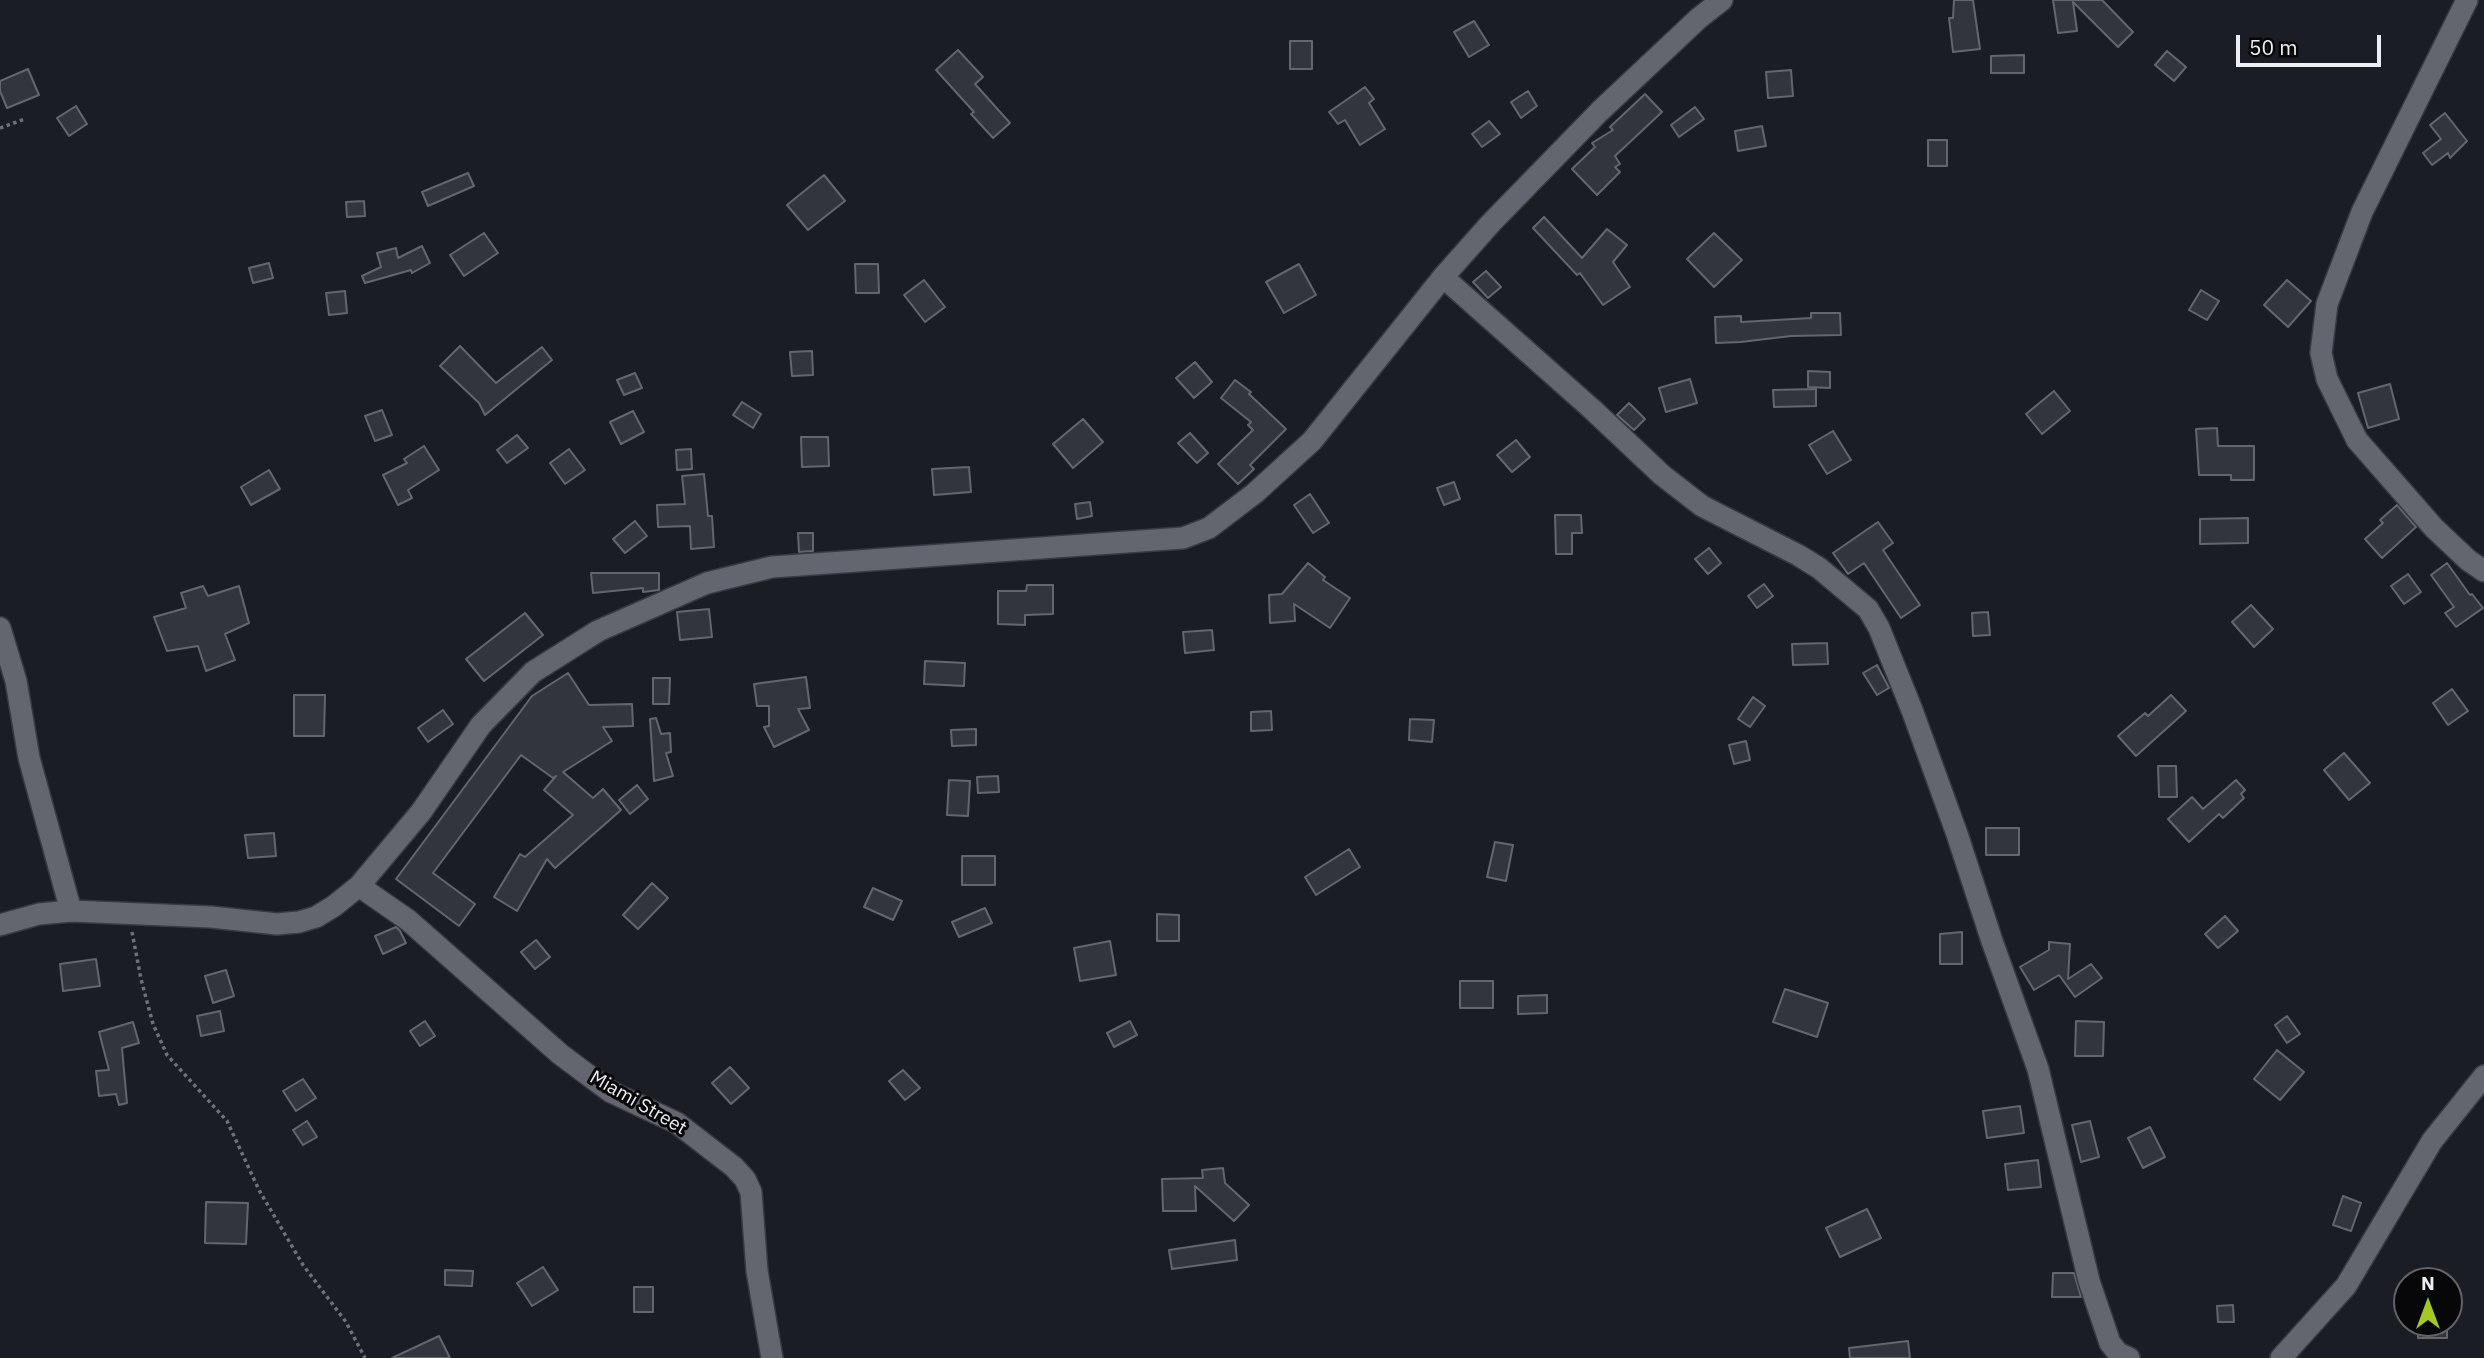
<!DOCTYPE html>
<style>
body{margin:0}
#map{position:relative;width:2484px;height:1358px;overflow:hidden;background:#1b1d24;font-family:"IBM Plex Sans",sans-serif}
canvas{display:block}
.north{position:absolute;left:2393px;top:1267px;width:70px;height:70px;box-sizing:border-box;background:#07070a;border:2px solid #636367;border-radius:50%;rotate:0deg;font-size:19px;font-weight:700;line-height:28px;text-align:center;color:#edeef3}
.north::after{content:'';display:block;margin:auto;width:24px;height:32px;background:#a4c825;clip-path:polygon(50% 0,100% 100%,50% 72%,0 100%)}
.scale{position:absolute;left:2236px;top:35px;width:145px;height:32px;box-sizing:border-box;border:4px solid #edeef3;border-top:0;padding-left:9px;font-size:21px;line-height:24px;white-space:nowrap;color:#edeef3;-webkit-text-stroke:5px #07070a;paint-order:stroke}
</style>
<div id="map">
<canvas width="2484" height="1358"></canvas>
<div class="north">N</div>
<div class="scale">50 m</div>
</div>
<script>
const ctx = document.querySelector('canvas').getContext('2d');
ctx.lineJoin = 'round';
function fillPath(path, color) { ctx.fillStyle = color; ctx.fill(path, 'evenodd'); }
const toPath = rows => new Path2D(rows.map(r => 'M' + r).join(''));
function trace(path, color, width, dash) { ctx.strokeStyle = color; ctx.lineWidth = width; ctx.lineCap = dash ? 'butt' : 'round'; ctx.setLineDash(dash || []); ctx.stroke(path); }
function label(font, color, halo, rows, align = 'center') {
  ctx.font = font + ' "IBM Plex Sans",sans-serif'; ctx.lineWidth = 6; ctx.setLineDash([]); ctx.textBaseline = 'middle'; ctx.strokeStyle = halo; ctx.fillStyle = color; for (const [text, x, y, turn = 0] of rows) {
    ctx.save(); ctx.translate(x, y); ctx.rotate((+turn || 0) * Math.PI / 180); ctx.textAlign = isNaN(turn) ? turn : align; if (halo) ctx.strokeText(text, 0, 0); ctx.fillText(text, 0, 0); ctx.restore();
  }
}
const building = toPath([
 [1954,0,1973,0,1980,49,1953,52,1949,18,1953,18,1954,0],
 [2053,0,2102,0,2133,32,2118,47,2073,2,2077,31,2058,33,2053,0],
 [1474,21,1489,45,1469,57,1454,32,1474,21],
 [1290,41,1312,41,1312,69,1290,69,1290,41],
 [958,50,983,77,975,84,1010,123,993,138,971,114,974,112,936,70,958,50],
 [2167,51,2186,67,2174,81,2155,65,2167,51],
 [2024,55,2024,73,1991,73,1991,56,2024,55],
 [28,69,39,95,7,108,0,91,0,81,28,69],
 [1791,70,1793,96,1768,98,1766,72,1791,70],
 [1365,87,1374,99,1369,103,1385,129,1360,145,1345,120,1338,124,1329,112,1365,87],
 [1528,91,1537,106,1521,118,1511,102,1528,91],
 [1645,94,1662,112,1615,156,1620,164,1615,167,1620,172,1597,195,1572,169,1595,147,1592,143,1613,130,1610,127,1645,94],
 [76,106,87,124,69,136,57,118,76,106],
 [1695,107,1704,119,1679,137,1671,125,1695,107],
 [2445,113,2467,141,2450,158,2448,153,2432,165,2423,153,2441,139,2430,125,2445,113],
 [1489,121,1500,134,1482,147,1472,134,1489,121],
 [1762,126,1766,146,1738,151,1735,131,1762,126],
 [1928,140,1947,140,1947,166,1928,166,1928,140],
 [468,173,474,186,428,206,422,192,468,173],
 [824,175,845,201,808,230,787,205,824,175],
 [364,201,365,216,347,217,346,202,364,201],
 [1544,217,1582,258,1607,229,1627,245,1613,262,1630,287,1603,305,1580,273,1577,275,1533,228,1544,217],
 [484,233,498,253,464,276,450,255,484,233],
 [1714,233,1742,260,1714,287,1687,259,1714,233],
 [422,246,430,263,412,273,411,270,365,283,362,276,381,267,377,253,396,248,398,258,422,246],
 [269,263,273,278,253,283,249,268,269,263],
 [855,264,878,264,879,293,856,293,855,264],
 [1299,264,1316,295,1284,313,1266,282,1299,264],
 [1486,271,1501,287,1488,298,1473,282,1486,271],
 [924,280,945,307,925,322,904,295,924,280],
 [2287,280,2311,301,2288,327,2264,305,2287,280],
 [2201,290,2219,301,2207,320,2189,310,2201,290],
 [345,291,347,313,329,315,326,293,345,291],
 [1811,313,1840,313,1841,335,1791,336,1741,342,1716,343,1715,317,1741,316,1741,322,1811,318,1811,313],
 [460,346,496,383,542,347,552,360,485,415,479,403,440,366,460,346],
 [812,351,813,375,792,376,790,352,812,351],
 [1195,362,1212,382,1194,398,1176,378,1195,362],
 [1808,371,1830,372,1830,388,1808,387,1808,371],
 [635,373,642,388,624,395,617,380,635,373],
 [1690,379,1697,403,1666,412,1659,388,1690,379],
 [1235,380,1251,392,1249,394,1286,429,1250,465,1254,469,1238,484,1218,464,1253,430,1248,425,1251,422,1221,398,1235,380],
 [2390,384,2399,419,2368,428,2358,393,2390,384],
 [1816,389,1816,406,1774,407,1773,390,1816,389],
 [2054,391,2070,411,2042,434,2026,414,2054,391],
 [742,402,761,414,753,428,733,415,742,402],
 [1629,403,1645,419,1634,430,1617,415,1629,403],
 [382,410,392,435,375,441,365,416,382,410],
 [633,411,644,432,621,444,610,422,633,411],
 [1083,419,1103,442,1073,468,1053,444,1083,419],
 [2217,428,2218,446,2254,446,2254,480,2231,480,2231,475,2199,475,2196,429,2217,428],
 [1833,431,1851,460,1827,474,1809,445,1833,431],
 [1190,433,1208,453,1197,463,1178,443,1190,433],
 [517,435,528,448,507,463,497,450,517,435],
 [801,437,828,437,829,466,802,467,801,437],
 [1516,440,1530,457,1512,472,1497,455,1516,440],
 [424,446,439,470,408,490,412,498,398,505,383,475,407,463,404,459,424,446],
 [569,449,585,470,565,484,550,463,569,449],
 [691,449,692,469,677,470,676,450,691,449],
 [969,467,971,492,934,495,932,469,969,467],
 [269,470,280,489,251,505,241,487,269,470],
 [704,474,708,516,712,516,714,547,691,549,690,526,658,527,657,505,685,504,682,476,704,474],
 [1454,482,1460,499,1444,505,1437,488,1454,482],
 [1310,494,1329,523,1313,533,1294,505,1310,494],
 [1090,502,1092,516,1077,519,1075,504,1090,502],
 [2397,505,2416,527,2382,558,2365,539,2383,523,2380,520,2397,505],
 [1555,515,1581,515,1582,533,1572,533,1572,554,1556,554,1555,515],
 [2248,518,2248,543,2200,544,2200,519,2248,518],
 [635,521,647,536,625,553,613,539,635,521],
 [1878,522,1893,543,1883,550,1920,605,1901,618,1864,563,1848,574,1833,553,1878,522],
 [798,533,813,533,813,551,799,552,798,533],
 [1709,548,1721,563,1708,574,1695,559,1709,548],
 [1308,563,1325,577,1323,580,1350,598,1330,628,1294,604,1295,621,1270,623,1269,595,1282,594,1308,563],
 [2447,563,2470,595,2472,594,2483,608,2456,627,2445,613,2454,607,2431,575,2447,563],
 [591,573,659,573,659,590,643,592,643,588,593,593,591,573],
 [2408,574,2421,592,2404,604,2391,586,2408,574],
 [1764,584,1773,596,1757,608,1748,596,1764,584],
 [1027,585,1053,585,1053,614,1025,615,1025,625,998,624,998,591,1026,591,1027,585],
 [203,586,208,596,239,586,249,623,225,634,235,660,206,671,198,646,167,651,154,617,186,608,181,593,203,586],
 [2251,605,2273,629,2254,647,2232,622,2251,605],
 [709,609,712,637,680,640,677,612,709,609],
 [1988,612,1990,635,1973,636,1972,613,1988,612],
 [525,613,543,635,484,681,466,659,525,613],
 [1212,630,1214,650,1185,653,1183,632,1212,630],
 [1827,643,1828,664,1793,665,1792,644,1827,643],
 [925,661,965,663,964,686,924,684,925,661],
 [1877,665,1889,688,1877,695,1863,673,1877,665],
 [568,673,589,705,632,704,633,726,603,727,612,741,563,772,593,798,603,789,621,810,555,868,547,859,517,911,494,897,520,854,525,857,573,815,544,790,556,776,553,778,521,755,433,873,475,904,459,926,396,879,532,696,568,673],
 [806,677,810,708,798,709,809,730,774,747,764,727,769,726,769,706,757,706,754,684,806,677],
 [653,678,670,678,669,704,653,704,653,678],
 [2452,689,2468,711,2448,725,2433,703,2452,689],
 [294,695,325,695,324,736,294,736,294,695],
 [2171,695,2186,711,2136,756,2118,736,2145,713,2148,716,2171,695],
 [1753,697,1765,706,1750,727,1738,719,1753,697],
 [443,710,453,724,428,742,418,728,443,710],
 [1271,711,1272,730,1251,731,1251,712,1271,711],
 [656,718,661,734,670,733,671,752,666,753,673,776,654,781,650,719,656,718],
 [1410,719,1434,720,1432,742,1409,740,1410,719],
 [976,729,976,745,952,746,951,730,976,729],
 [1746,741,1750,760,1734,764,1729,745,1746,741],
 [2344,753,2370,783,2349,800,2324,770,2344,753],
 [2158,766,2176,766,2177,797,2159,797,2158,766],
 [998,776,999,792,978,793,977,777,998,776],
 [949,780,970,781,968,816,947,815,949,780],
 [2236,780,2245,790,2241,794,2244,798,2223,818,2219,814,2189,842,2168,819,2192,797,2203,809,2236,780],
 [637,785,648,799,630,814,619,800,637,785],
 [1986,828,2019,828,2019,855,1986,855,1986,828],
 [274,833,276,856,248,858,245,835,274,833],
 [1495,842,1513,845,1506,881,1487,877,1495,842],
 [1349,849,1360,867,1316,895,1305,877,1349,849],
 [962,856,995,856,995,885,962,885,962,856],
 [652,883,668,898,638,929,623,915,652,883],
 [873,888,902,901,893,920,864,907,873,888],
 [985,908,992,923,959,937,952,922,985,908],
 [1157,914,1179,915,1179,941,1157,941,1157,914],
 [2225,916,2238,931,2218,948,2205,934,2225,916],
 [396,927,400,931,406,943,383,954,375,936,396,927],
 [1962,932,1962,964,1940,964,1940,934,1962,932],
 [536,940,550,957,535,969,521,952,536,940],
 [1110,941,1116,975,1080,981,1074,948,1110,941],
 [2049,942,2070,944,2068,979,2091,964,2102,978,2075,997,2059,975,2034,990,2020,967,2049,950,2049,942],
 [96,959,100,986,63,991,60,964,96,959],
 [226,970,234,996,213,1003,205,976,226,970],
 [1460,981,1493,981,1493,1008,1460,1008,1460,981],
 [1785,989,1828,1003,1817,1037,1773,1022,1785,989],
 [1547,995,1547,1013,1518,1014,1518,996,1547,995],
 [220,1011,224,1031,201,1036,197,1016,220,1011],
 [2287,1016,2300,1034,2287,1043,2275,1025,2287,1016],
 [425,1021,435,1036,420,1046,410,1031,425,1021],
 [1130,1021,1137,1035,1114,1047,1107,1033,1130,1021],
 [2076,1021,2104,1022,2103,1056,2075,1056,2076,1021],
 [133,1022,139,1043,122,1048,127,1103,119,1105,116,1094,99,1096,96,1071,109,1070,99,1032,133,1022],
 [2277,1050,2304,1072,2280,1100,2254,1079,2277,1050],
 [730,1067,749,1088,731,1104,712,1083,730,1067],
 [903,1070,920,1088,905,1100,889,1081,903,1070],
 [303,1079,316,1098,296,1111,283,1091,303,1079],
 [2020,1106,2024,1133,1987,1138,1983,1111,2020,1106],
 [307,1121,317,1137,303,1145,293,1130,307,1121],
 [2090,1121,2099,1157,2081,1162,2072,1125,2090,1121],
 [2150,1127,2165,1157,2143,1168,2128,1138,2150,1127],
 [2038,1160,2041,1187,2008,1190,2005,1164,2038,1160],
 [1223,1168,1225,1183,1249,1205,1234,1221,1195,1186,1196,1211,1163,1211,1162,1179,1203,1178,1202,1170,1223,1168],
 [2343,1196,2361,1203,2351,1231,2333,1225,2343,1196],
 [206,1202,248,1203,246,1244,205,1243,206,1202],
 [1867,1209,1881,1238,1840,1257,1826,1228,1867,1209],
 [1235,1240,1237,1260,1172,1269,1169,1250,1235,1240],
 [543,1267,558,1290,532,1306,517,1283,543,1267],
 [445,1270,473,1271,472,1286,445,1285,445,1270],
 [2053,1273,2074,1273,2081,1297,2052,1297,2053,1273],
 [634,1287,653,1287,653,1312,634,1312,634,1287],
 [2233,1305,2234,1322,2218,1322,2217,1306,2233,1305],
 [2418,1323,2447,1323,2447,1338,2418,1338,2418,1323],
 [439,1336,450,1358,392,1358,439,1336],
 [1908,1341,1910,1358,1850,1358,1849,1348,1908,1341]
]);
const path = toPath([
 [0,128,25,119],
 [132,932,141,979,153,1024,167,1055,227,1121,259,1190,303,1265,346,1322,365,1358]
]);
const street = toPath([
 [2467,0,2362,212,2327,304,2321,353,2327,379,2357,440,2434,528,2468,560,2484,571],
 [1443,277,1593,410,1662,475,1702,506,1798,555,1819,568,1868,609,1879,628,1912,710,1957,834,1992,941,2038,1069,2089,1281,2110,1343,2118,1353,2129,1358],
 [0,628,16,681,29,758,71,911],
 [359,886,408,920,560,1054,584,1072,611,1092,677,1123,734,1167,745,1179,751,1192,757,1271,772,1358],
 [0,925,39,914,71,911,211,917,277,924,299,922,316,917,334,906,359,886,421,812,481,725,533,672,598,631,707,583,772,567,1183,538,1209,528,1255,493,1312,441,1443,277,1491,223,1600,111,1699,18,1722,0],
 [2281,1358,2346,1286,2432,1141,2484,1076]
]);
const streetNames = [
 ["Miami Street",638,1103,30]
];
fillPath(building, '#33353d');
trace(building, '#63666e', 2);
trace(street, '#393a40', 24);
trace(path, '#6f7177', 3.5, [3.5, 3.5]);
trace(street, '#64666f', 21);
label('19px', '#edeef3', '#07070a', streetNames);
</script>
